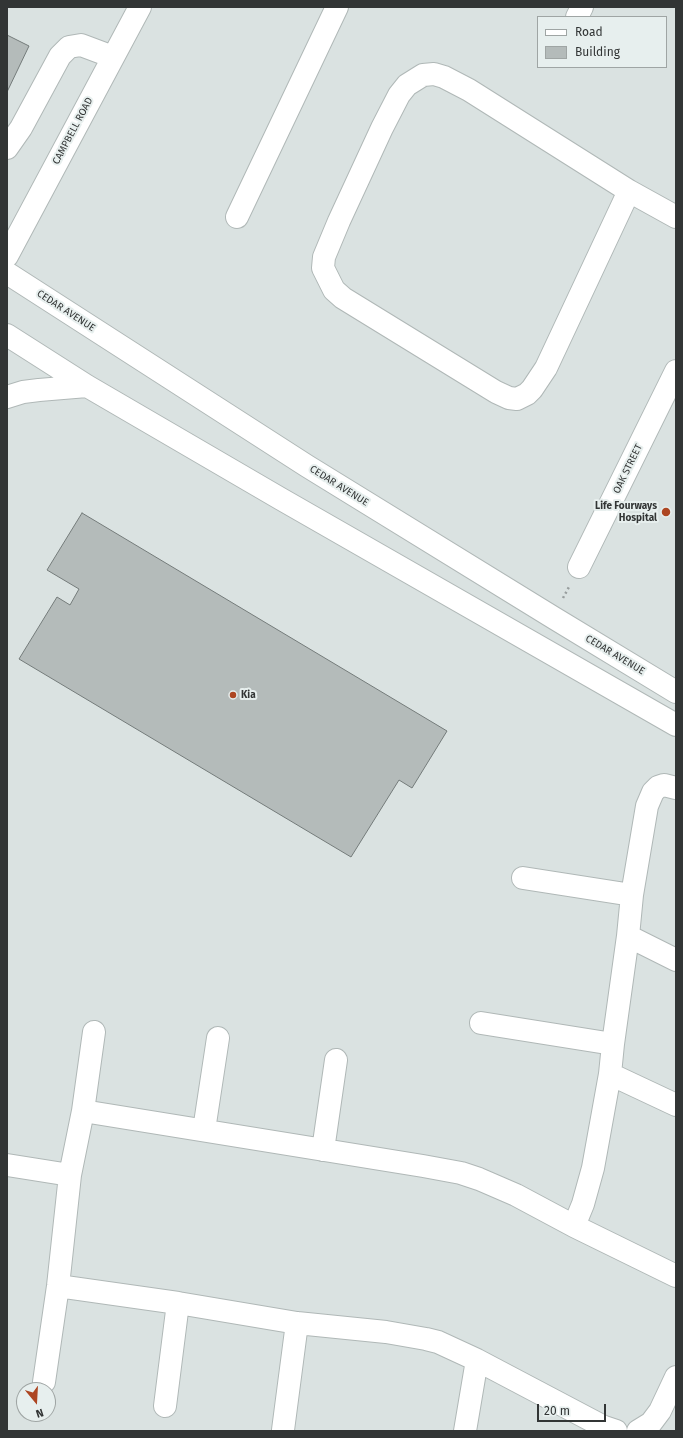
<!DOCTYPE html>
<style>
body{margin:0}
#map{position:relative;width:683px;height:1438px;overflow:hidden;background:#dae2e1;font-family:"Fira Sans",sans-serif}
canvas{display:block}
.frame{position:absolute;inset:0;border:8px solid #323535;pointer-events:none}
.legend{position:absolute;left:537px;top:16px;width:130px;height:52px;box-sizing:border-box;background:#e7efee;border:1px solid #9fa5a4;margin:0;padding:5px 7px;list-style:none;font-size:12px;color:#323535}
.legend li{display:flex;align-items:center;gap:8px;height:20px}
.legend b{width:20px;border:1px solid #9fa5a4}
.north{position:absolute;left:16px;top:1382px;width:40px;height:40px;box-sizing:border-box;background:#e7efee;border:1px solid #9fa5a4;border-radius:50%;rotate:162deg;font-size:11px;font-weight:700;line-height:16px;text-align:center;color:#323535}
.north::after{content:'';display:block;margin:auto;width:14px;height:18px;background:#ad4622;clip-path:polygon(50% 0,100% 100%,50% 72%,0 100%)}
.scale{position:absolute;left:537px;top:1404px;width:69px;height:18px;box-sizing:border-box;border:2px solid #323535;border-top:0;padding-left:5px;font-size:12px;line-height:14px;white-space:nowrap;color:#323535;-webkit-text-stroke:3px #e7efee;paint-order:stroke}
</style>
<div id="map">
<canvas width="683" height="1438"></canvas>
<div class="frame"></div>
<ul class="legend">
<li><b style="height:5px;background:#fff"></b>Road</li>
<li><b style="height:11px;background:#b4bbba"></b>Building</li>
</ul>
<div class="north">N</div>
<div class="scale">20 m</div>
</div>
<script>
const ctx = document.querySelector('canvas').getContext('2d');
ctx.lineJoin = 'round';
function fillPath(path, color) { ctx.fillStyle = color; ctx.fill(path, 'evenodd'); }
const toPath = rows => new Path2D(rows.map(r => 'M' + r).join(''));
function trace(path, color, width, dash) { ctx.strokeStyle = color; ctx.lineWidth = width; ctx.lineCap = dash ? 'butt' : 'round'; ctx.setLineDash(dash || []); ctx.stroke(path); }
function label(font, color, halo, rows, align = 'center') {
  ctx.font = font + ' "Fira Sans",sans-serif'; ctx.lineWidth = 4; ctx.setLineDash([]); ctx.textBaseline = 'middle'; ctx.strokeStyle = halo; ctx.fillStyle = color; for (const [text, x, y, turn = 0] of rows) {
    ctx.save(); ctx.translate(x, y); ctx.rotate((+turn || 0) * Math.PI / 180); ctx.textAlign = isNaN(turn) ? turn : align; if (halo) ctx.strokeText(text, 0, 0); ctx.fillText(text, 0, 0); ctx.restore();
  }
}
const building = toPath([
 [7,35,29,46,7,92,7,35],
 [82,513,447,731,412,788,399,780,351,857,19,659,57,597,70,605,79,589,47,570,82,513]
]);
const path = toPath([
 [563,598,569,587]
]);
const minor = toPath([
 [577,17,582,7],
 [7,148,21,128,60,56,69,47,81,45,113,57],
 [629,191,546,368,532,389,527,394,517,399,509,398,496,392,343,298,334,290,323,268,324,257,339,221,382,128,399,95,407,85,423,75,434,74,444,77,469,90,629,191,676,217],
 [237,217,337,7],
 [7,256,140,7],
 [579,567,676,371],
 [523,878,632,895],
 [628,936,676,960],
 [481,1023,613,1044],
 [610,1074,676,1105],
 [83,1111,423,1166,461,1173,479,1179,516,1195,574,1226,676,1276],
 [204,1130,218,1038],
 [323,1150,336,1060],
 [7,1165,70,1175],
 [574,1226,583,1204,593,1168,610,1074,613,1044,628,936,632,895,647,806,653,792,658,787,664,785,676,788],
 [58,1286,178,1303,297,1323,386,1332,426,1339,438,1342,477,1360,604,1427,616,1431],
 [44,1382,58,1286,70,1175,83,1111,94,1032],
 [165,1406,178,1303],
 [283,1430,297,1323],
 [465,1431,477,1360],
 [638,1431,651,1423,660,1411,676,1377]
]);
const major = toPath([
 [7,273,307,466,554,618,676,692],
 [7,335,87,386,281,499,676,725],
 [7,397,23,392,39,390,87,386]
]);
const markers = [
 [666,512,5,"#ad4622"],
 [233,695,4,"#ad4622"]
];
const streetNames = [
 ["CAMPBELL ROAD",73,131,-62],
 ["CEDAR AVENUE",66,311,33],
 ["OAK STREET",628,469,-64],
 ["CEDAR AVENUE",339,486,32],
 ["CEDAR AVENUE",615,655,31]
];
const poiNames = [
 ["Life Fourways",657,506],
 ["Hospital",657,518],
 ["Kia",241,695,"left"]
];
fillPath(building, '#b4bbba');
trace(building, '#747b7a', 1);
trace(minor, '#b0b8b7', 24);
trace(major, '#b0b8b7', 24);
trace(path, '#979d9d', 2.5, [2, 3]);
trace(minor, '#fff', 22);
trace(major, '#fff', 22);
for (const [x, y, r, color] of markers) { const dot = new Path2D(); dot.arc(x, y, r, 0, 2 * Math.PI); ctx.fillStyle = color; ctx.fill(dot); trace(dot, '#e7efee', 1.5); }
label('10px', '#323535', '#e7efee', streetNames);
label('bold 10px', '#323535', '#e7efee', poiNames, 'right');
</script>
